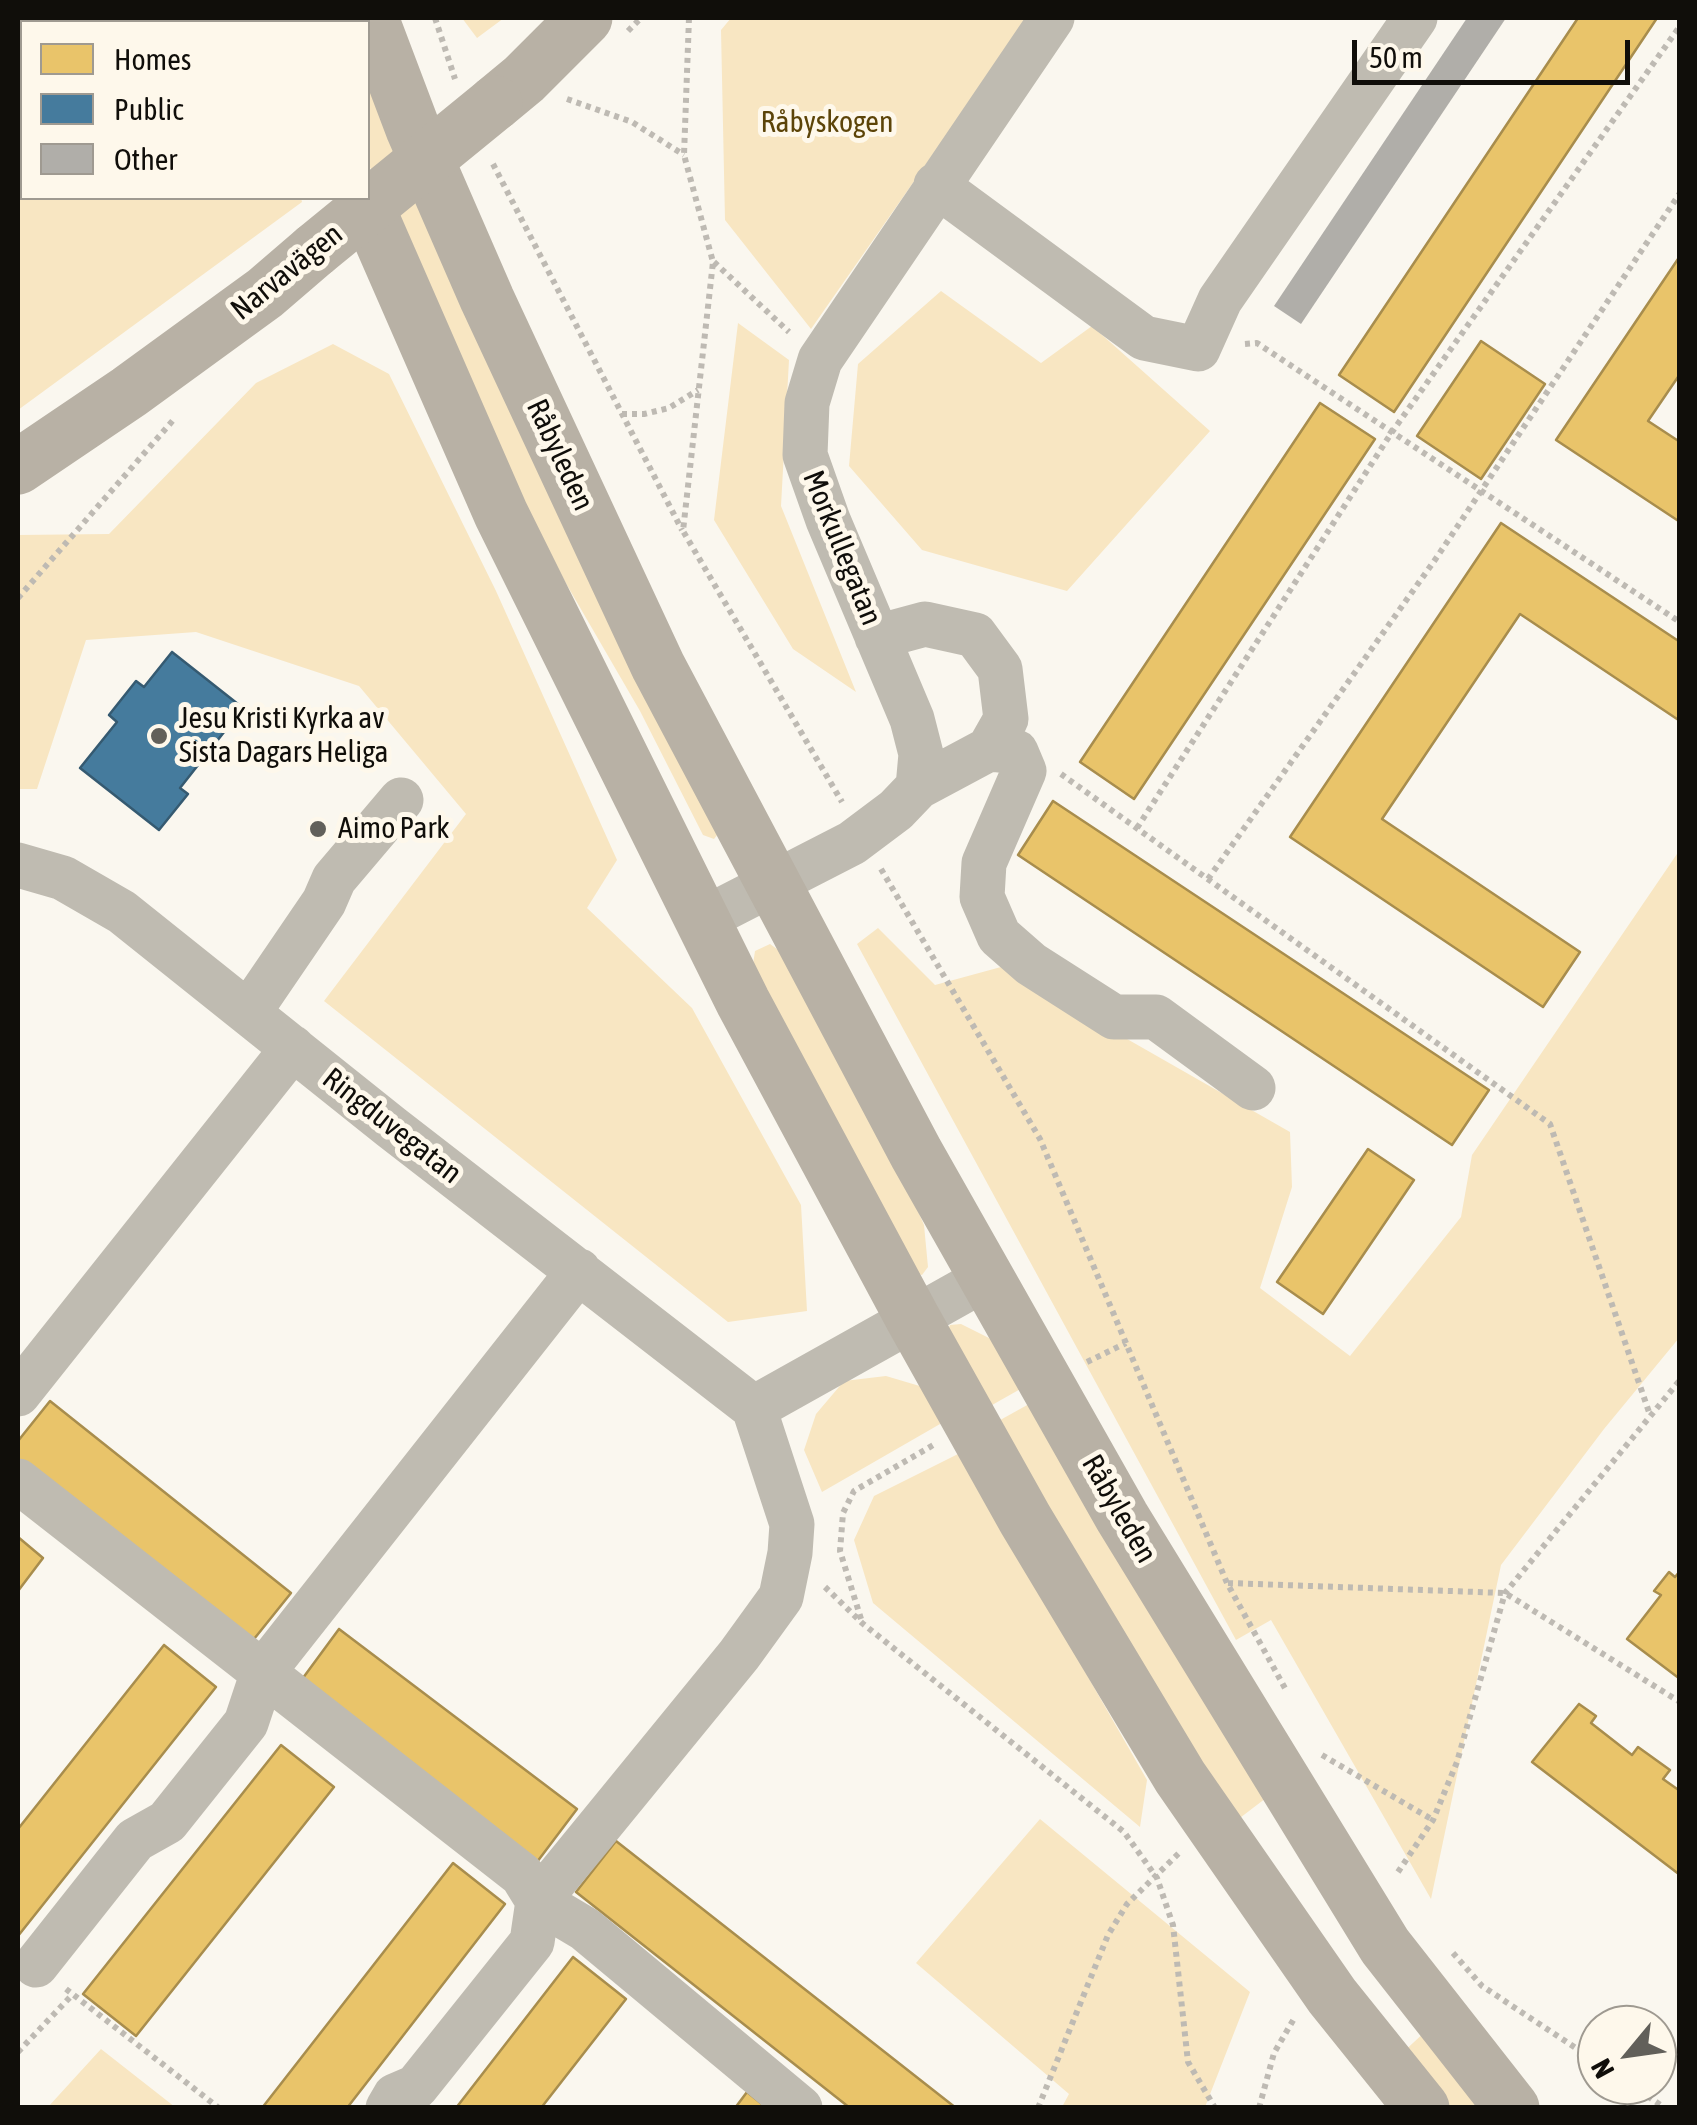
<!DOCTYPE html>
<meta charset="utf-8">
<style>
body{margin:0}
#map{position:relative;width:1697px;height:2125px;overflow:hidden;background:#faf7ef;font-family:"Asap Condensed",sans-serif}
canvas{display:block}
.frame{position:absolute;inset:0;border:20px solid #100e0a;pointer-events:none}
.legend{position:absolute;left:20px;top:20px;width:350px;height:180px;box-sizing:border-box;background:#fef8eb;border:2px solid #9f9a91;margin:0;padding:12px 18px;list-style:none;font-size:30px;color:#100e0a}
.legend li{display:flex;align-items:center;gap:20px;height:50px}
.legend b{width:50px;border:2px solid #9f9a91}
.north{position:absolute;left:1577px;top:2005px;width:100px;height:100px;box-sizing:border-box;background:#fef8eb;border:2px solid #9f9a91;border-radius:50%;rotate:241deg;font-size:28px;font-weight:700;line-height:40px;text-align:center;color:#100e0a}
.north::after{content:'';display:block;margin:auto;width:35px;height:45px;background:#62605a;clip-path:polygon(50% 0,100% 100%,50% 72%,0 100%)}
.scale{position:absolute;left:1352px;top:40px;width:278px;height:45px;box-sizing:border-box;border:5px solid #100e0a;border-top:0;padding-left:12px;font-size:30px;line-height:35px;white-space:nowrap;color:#100e0a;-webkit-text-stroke:8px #fef8eb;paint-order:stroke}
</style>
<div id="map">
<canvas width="1697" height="2125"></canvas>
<div class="frame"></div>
<ul class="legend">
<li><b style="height:28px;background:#e9c46a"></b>Homes</li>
<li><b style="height:28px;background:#457b9d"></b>Public</li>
<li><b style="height:28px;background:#b0aea9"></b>Other</li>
</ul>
<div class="north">N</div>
<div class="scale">50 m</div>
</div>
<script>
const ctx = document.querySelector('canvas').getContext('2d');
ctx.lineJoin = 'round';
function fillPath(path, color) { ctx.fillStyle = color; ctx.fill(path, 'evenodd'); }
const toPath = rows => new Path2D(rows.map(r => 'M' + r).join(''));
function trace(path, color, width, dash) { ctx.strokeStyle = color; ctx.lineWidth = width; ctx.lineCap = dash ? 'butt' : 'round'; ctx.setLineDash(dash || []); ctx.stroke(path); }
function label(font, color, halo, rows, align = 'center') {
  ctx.font = font + ' "Asap Condensed",sans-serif'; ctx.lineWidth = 10; ctx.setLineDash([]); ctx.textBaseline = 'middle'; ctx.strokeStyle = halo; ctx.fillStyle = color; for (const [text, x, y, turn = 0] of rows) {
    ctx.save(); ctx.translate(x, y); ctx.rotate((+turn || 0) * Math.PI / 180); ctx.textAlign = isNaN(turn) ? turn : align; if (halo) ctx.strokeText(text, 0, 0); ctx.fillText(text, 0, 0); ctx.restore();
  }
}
const green = toPath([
 [18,18,248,18,249,22,22,22,22,198,301,198,302,202,18,410],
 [462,18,504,18,477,38],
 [731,18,1028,18,811,329,725,220,721,30],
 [368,64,722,829,714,839,703,835,640,711,542,542,369,165],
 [941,291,1041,363,1092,326,1210,431,1067,591,922,550,849,466,858,364],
 [738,323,789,360,781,506,856,692,793,649,714,520],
 [333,344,389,374,496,591,617,860,587,908,692,1008,801,1205,807,1311,728,1322,324,1001,466,814,359,686,196,632,86,640,37,789,18,789,18,535,109,534,256,383],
 [1679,851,1679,1338,1604,1429,1501,1565,1431,1899,1271,1620,1236,1640,857,944,878,928,935,985,1001,967,1290,1132,1292,1187,1260,1288,1350,1356,1461,1217,1472,1155],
 [770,944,784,954,911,1195,924,1225,928,1267,922,1275,910,1272,752,971,755,951],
 [961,1324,991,1339,1031,1383,985,1409,945,1336,950,1325],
 [886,1376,923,1387,947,1420,822,1492,804,1450,816,1414,844,1381],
 [1038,1399,1270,1795,1232,1824,993,1424],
 [960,1453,1147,1780,1140,1827,873,1603,854,1540,874,1496],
 [1040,1819,1250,1992,1205,2107,1062,2107,1069,2094,916,1963],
 [1428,2029,1492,2107,1442,2107,1399,2056],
 [101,2049,175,2107,48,2107]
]);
const homes = toPath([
 [1578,18,1657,18,1394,412,1339,375,1578,18],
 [1680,256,1680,374,1648,421,1680,442,1680,522,1556,440,1680,256],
 [1481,341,1545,384,1481,479,1417,436,1481,341],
 [1320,403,1375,439,1134,799,1080,762,1320,403],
 [1501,523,1680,642,1680,721,1520,614,1382,819,1580,952,1543,1007,1290,837,1501,523],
 [1053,801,1489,1090,1452,1145,1018,855,1053,801],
 [1368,1149,1414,1180,1323,1314,1277,1282,1368,1149],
 [50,1401,291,1593,250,1644,18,1459,18,1441,50,1401],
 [18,1537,43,1558,18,1591,18,1537],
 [1680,1571,1680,1679,1627,1639,1661,1595,1654,1591,1669,1572,1675,1577,1680,1571],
 [339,1629,577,1809,537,1862,300,1682,339,1629],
 [164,1645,216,1687,18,1936,18,1829,164,1645],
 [1579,1704,1596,1716,1591,1723,1632,1755,1638,1747,1670,1770,1663,1779,1680,1791,1680,1875,1532,1762,1579,1704],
 [281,1745,334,1787,136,2036,83,1994,281,1745],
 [616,1841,956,2108,850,2108,576,1892,616,1841],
 [453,1863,505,1904,347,2108,262,2108,453,1863],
 [573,1957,626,1999,541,2108,456,2108,573,1957],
 [747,2092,767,2108,735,2108,747,2092]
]);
const public = toPath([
 [172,652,243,708,180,788,188,794,159,830,80,768,117,722,109,715,136,681,144,687,172,652]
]);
const building = toPath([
 [1467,18,1506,18,1301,324,1274,306]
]);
const path = toPath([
 [435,18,455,79],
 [689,18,684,155,713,262,683,531,842,802],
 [628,31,641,18],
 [567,99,632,122,684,155],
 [493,164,682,530],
 [714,262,789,332],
 [1245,344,1257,343,1680,622],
 [622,414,644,414,669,408,698,390],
 [18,598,175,418],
 [1061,774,1550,1124,1650,1415],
 [1137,828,1392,432,1680,26],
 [881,869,1040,1139,1227,1583,1286,1690],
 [1208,879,1437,557,1680,193],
 [1087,1362,1126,1343],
 [1228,1583,1505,1593,1680,1702],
 [825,1587,862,1623,1124,1832,1157,1878,1173,1925,1188,2062,1215,2108],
 [861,1619,840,1551,843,1513,854,1491,935,1444],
 [1322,1755,1433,1820],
 [1398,1872,1433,1820,1457,1762,1505,1593,1680,1380],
 [1453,1953,1482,1986,1597,2062],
 [66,1989,219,2108],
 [18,2052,73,1994],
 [1631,2085,1665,2108],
 [1038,2108,1108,1935,1127,1904,1180,1852],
 [1259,2108,1274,2053,1295,2017]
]);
const minor = toPath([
 [936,185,1144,338,1198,349,1220,300,1415,18],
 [877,637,925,624,975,635,1000,669,1006,719,989,749,918,787],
 [989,749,1016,752,1024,771,984,863,982,897,999,936,1031,964,1114,1017,1156,1017,1253,1088],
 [18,865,63,878,122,912,391,1127,754,1408,792,1524,790,1553,781,1597,739,1655,538,1901,532,1942,416,2087,395,2096,388,2108],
 [702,920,852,843,896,810,918,787,921,754,912,719,828,520,805,455,807,403,820,360,1052,18],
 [249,1012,324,902,334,879,401,800],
 [18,1394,293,1048],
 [754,1408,988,1277],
 [18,1481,522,1875,538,1901,585,1929,800,2108],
 [36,1965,135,1840,167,1822,246,1723,263,1672,579,1271]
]);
const major = toPath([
 [287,18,289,22],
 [371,18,413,129,487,299,658,666,916,1153,1122,1517,1385,1946,1512,2108],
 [495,103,524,79,585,18],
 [363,198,501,514,743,1002,912,1317,1025,1519,1180,1777,1332,1996,1422,2108],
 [18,467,129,392,265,293,315,250]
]);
const majorBridge = toPath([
 [315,250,495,103]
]);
const markers = [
 [159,736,10,"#62605a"],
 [318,829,10,"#62605a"]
];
const parkNames = [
 ["Råbyskogen",827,123]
];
const streetNames = [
 ["Narvavägen",287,272,-39],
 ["Råbyleden",560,455,65],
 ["Morkullegatan",842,548,68],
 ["Ringduvegatan",392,1126,38],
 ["Råbyleden",1119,1509,60]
];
const poiNames = [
 ["Jesu Kristi Kyrka av",179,719],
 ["Sista Dagars Heliga",179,753],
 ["Aimo Park",338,829]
];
fillPath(green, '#f8e6c2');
fillPath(homes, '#e9c46a');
trace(homes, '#a88d4d', 2.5);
fillPath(public, '#457b9d');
trace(public, '#355a71', 2.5);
fillPath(building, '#b0aea9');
trace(path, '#bebab3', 6, [5, 5]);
trace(minor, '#bfbbb1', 45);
trace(major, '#b8b1a5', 55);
trace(majorBridge, '#b8b1a5', 55);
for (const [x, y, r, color] of markers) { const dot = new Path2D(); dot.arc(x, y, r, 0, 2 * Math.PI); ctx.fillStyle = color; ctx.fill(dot); trace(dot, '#fef8eb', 4); }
label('30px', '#5c4408', '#fef8eb', parkNames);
label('30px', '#100e0a', '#fef8eb', streetNames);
label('30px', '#100e0a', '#fef8eb', poiNames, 'left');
</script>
